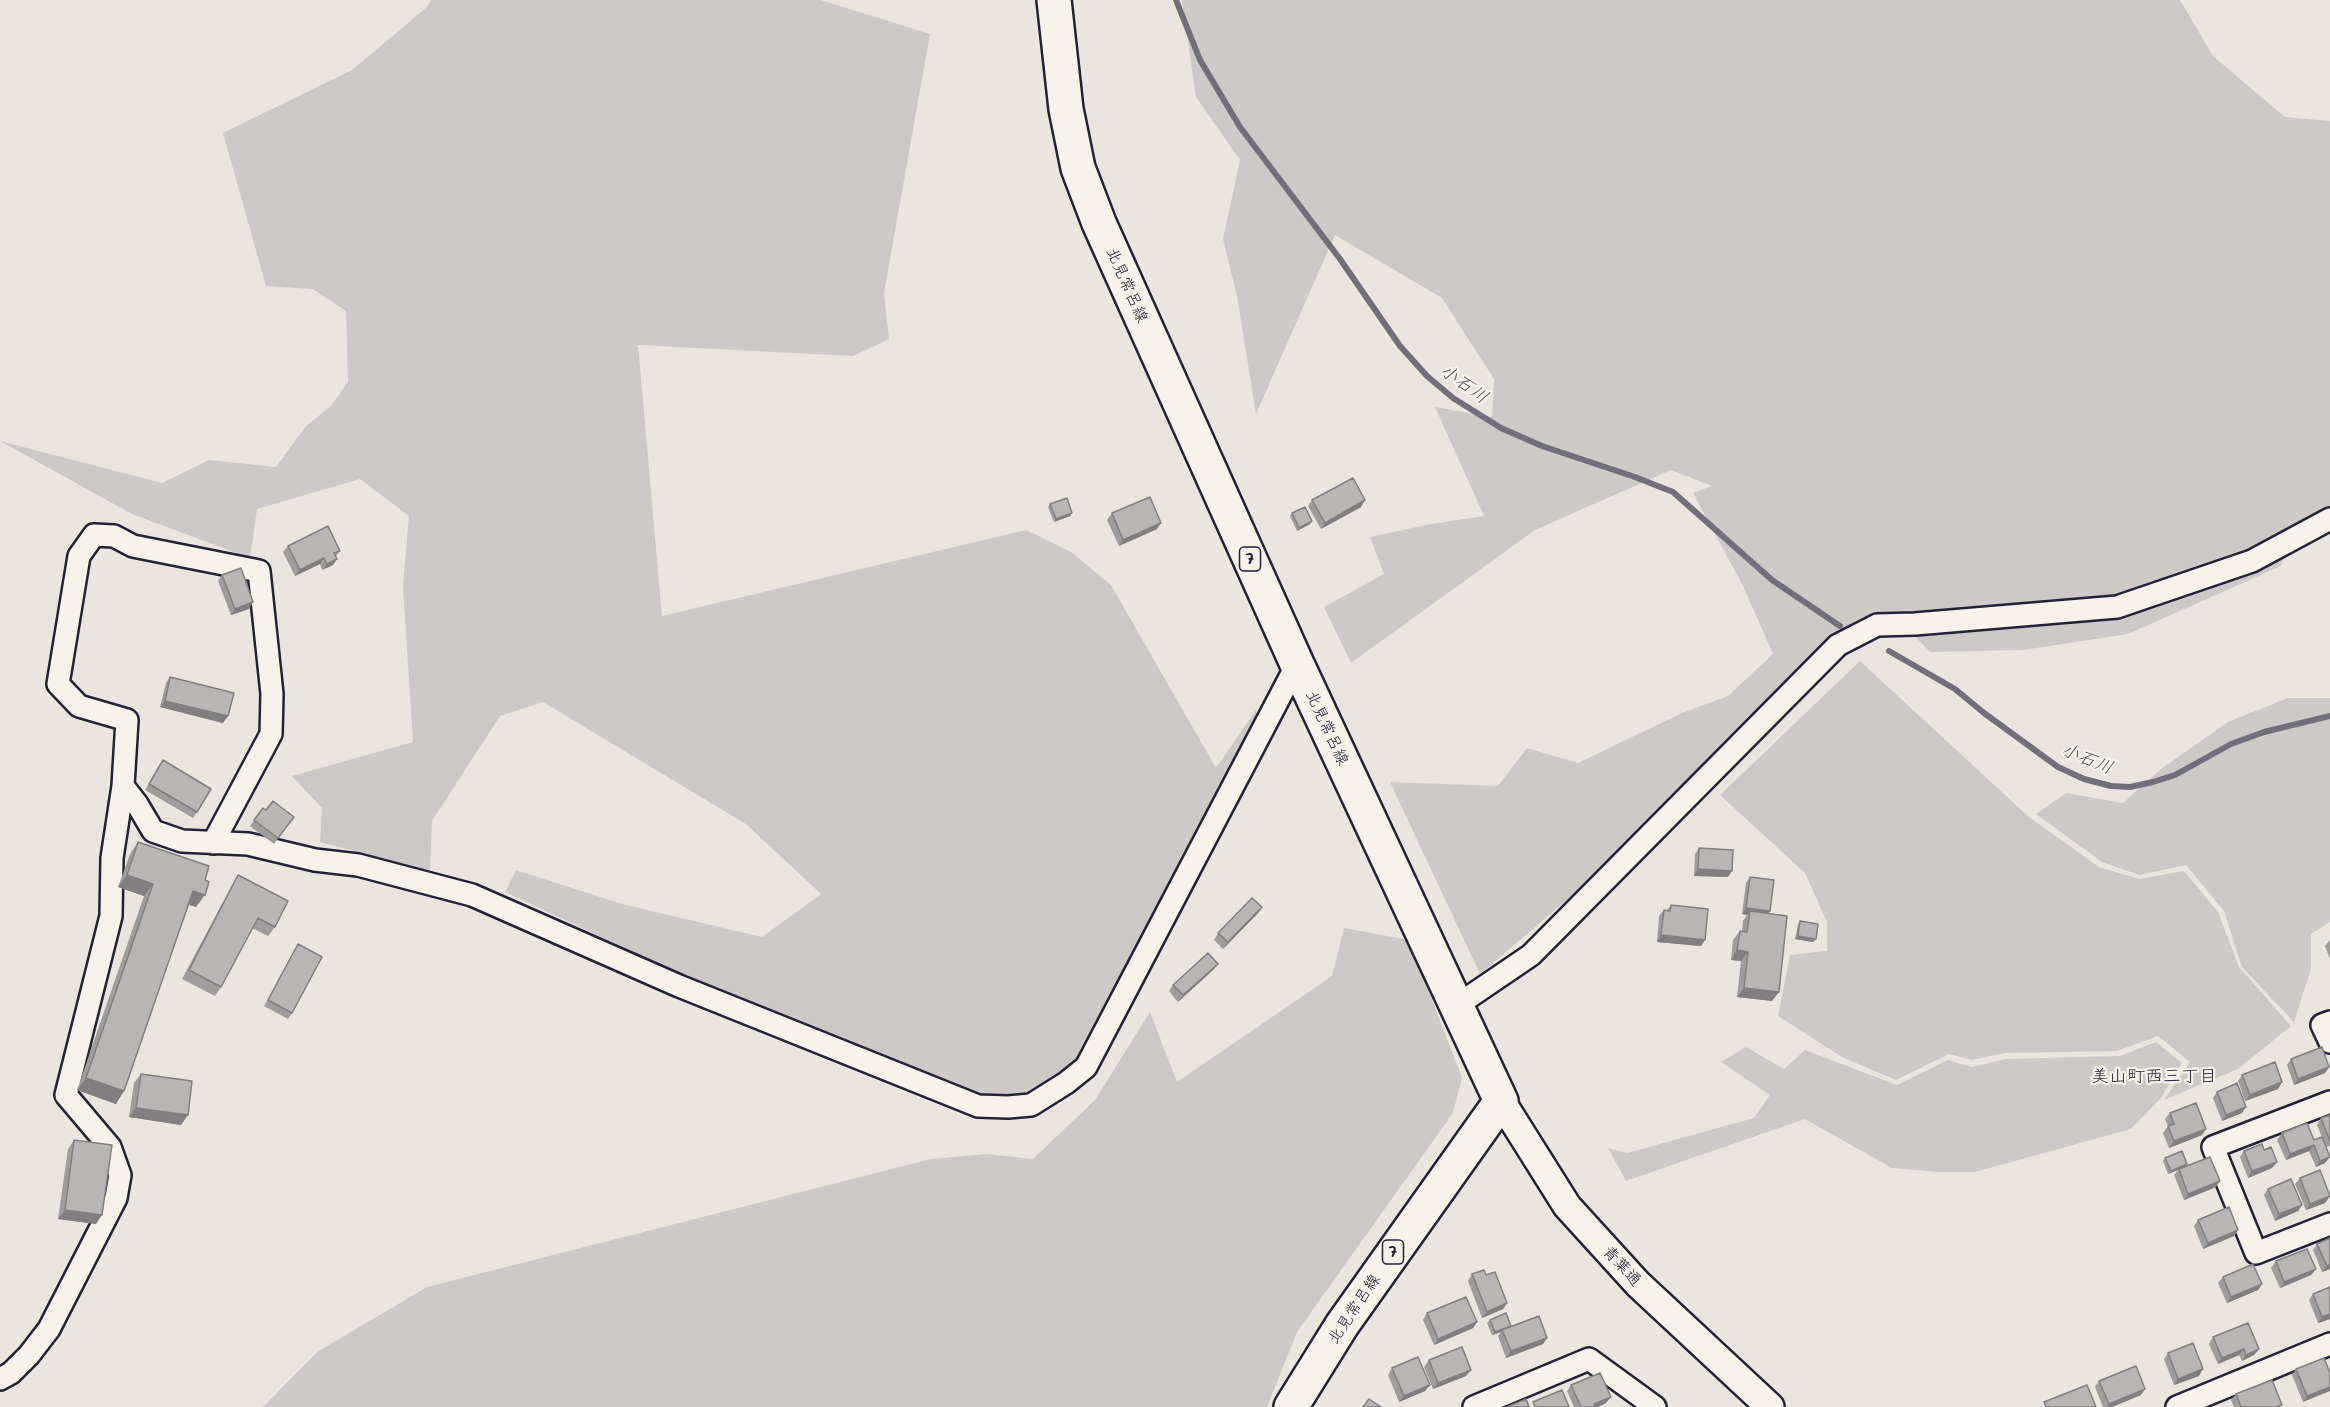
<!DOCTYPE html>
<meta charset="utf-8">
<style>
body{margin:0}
canvas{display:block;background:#eae6de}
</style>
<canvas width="2330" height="1407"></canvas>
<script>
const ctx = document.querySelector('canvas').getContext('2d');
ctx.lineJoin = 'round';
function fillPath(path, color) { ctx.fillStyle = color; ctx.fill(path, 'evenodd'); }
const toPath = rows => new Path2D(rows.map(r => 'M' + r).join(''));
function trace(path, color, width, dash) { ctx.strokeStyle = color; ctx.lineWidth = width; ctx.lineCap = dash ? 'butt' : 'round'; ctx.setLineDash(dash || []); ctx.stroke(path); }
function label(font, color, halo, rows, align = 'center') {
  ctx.font = font + ' Mali,"Klee One",sans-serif'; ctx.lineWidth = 4.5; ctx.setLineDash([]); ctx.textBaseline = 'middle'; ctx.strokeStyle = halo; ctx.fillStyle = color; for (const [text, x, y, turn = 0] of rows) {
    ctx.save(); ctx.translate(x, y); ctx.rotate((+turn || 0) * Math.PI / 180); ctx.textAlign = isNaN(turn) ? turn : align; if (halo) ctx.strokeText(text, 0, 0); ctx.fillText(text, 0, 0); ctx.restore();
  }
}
const green = toPath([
 [431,0,821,0,930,34,884,293,889,339,853,356,638,345,662,616,1026,530,1071,552,1111,585,1216,768,1256,710,1258,730,1078,1070,1034,1098,985,1098,764,1013,505,892,516,870,622,904,762,937,821,894,746,824,543,702,500,716,432,821,430,871,320,842,322,808,292,776,413,742,403,586,409,516,360,479,257,509,250,558,132,514,0,441,162,483,209,460,276,467,306,426,331,406,348,382,346,311,313,289,266,286,223,133,352,70,427,7],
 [1182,0,2180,0,2213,56,2285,117,2330,121,2330,510,2290,532,2281,566,2128,634,2023,650,1930,652,1896,617,1838,633,1655,825,1480,974,1390,782,1498,786,1527,748,1578,763,1682,713,1728,696,1773,654,1743,586,1693,493,1712,486,1671,470,1535,530,1351,663,1324,607,1384,574,1370,537,1431,524,1484,516,1435,407,1492,417,1494,379,1442,298,1335,235,1256,414,1237,296,1223,239,1240,160,1196,97],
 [1860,661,2029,817,2099,867,2139,879,2184,871,2218,912,2239,967,2291,1026,2238,1069,2164,1100,2190,1062,2158,1036,2117,1051,2005,1053,1972,1060,1949,1054,1896,1080,1842,1057,1778,1016,1790,955,1827,951,1827,922,1805,873,1720,795],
 [2288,698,2330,698,2330,922,2311,934,2311,969,2294,1022,2242,967,2224,911,2186,865,2139,875,2102,862,2036,814,2066,793,2123,803,2161,769,2228,722],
 [1344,928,1409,940,1462,1078,1453,1113,1297,1332,1267,1407,263,1407,317,1352,427,1287,931,1159,987,1154,1033,1159,1095,1100,1150,1012,1177,1082,1332,976],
 [2156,1042,2182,1063,2160,1099,2131,1129,1975,1172,1938,1172,1892,1168,1805,1119,1626,1181,1608,1148,1627,1153,1754,1118,1770,1095,1721,1062,1746,1047,1784,1069,1805,1050,1897,1085,1948,1060,1972,1067,2006,1059,2120,1056]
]);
const stream = toPath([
 [1176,0,1200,60,1240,127,1340,259,1400,346,1427,376,1453,398,1501,428,1542,446,1635,477,1673,492,1772,580,1840,626],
 [1889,651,1955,689,1984,713,2058,767,2084,779,2111,786,2130,787,2153,782,2175,775,2231,744,2264,732,2330,716]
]);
const minor = toPath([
 [123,786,137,804,153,831,182,841,248,844,315,860,358,865,472,895,679,986,978,1106,1008,1107,1031,1105,1066,1083,1086,1067,1297,664],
 [1456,1006,1531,955,1838,645,1877,625,1915,624,2117,607,2252,561,2330,519],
 [2330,1022,2322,1025,2330,1042],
 [2330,1102,2213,1147,2256,1253,2330,1224],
 [0,1379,11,1373,29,1355,49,1329,116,1198,120,1175,110,1147,66,1095,111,916,112,858,123,786,127,720,79,706,58,684,79,556,94,535,114,536,133,546,259,571,272,694,271,734,213,843],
 [1474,1407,1589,1359,1655,1407],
 [2177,1407,2330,1344]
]);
const tertiary = toPath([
 [1501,1101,1567,1206,1638,1284,1770,1407]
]);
const primary = toPath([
 [1054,0,1066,109,1078,168,1099,223,1297,664,1501,1101,1342,1325,1291,1407]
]);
const wall = toPath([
 [1312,500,1361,507,1321,529,1308,506],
 [1050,504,1072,513,1070,516,1054,522,1048,507],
 [1112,513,1157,529,1119,546,1107,520],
 [1292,513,1310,524,1297,531,1290,516],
 [288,546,340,551,336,556,337,559,333,565,322,570,320,564,295,576,283,552],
 [222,575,249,609,231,615,218,581],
 [170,677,223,723,160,707,166,683],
 [163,760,197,812,193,818,145,790],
 [263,808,266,810,294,817,274,844,250,826],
 [138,842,196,907,189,905,116,1104,77,1090,144,896,118,887,130,854],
 [1699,848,1728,877,1694,876,1695,854],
 [238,875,275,927,268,936,252,928,221,987,215,996,182,979,232,885],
 [1750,877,1770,911,1768,913,1779,992,1772,1001,1737,997,1741,961,1731,960,1733,940,1740,931,1742,931,1743,921,1747,915,1742,914,1746,883],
 [1671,905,1701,946,1657,942,1659,916,1664,910,1667,910],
 [1262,907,1258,913,1223,949,1214,940,1218,933],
 [1800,921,1813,942,1795,939,1798,924],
 [2330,940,2330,959,2325,946],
 [298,944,292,1013,288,1019,264,1006],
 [1218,964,1213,970,1178,1002,1169,991,1173,985],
 [2291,1059,2329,1067,2325,1073,2294,1085,2287,1065],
 [141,1074,181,1125,129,1117,134,1083],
 [2242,1075,2282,1082,2278,1089,2245,1101,2238,1081],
 [2217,1092,2242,1113,2222,1121,2213,1098],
 [2170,1113,2202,1135,2169,1148,2163,1133,2168,1126,2165,1119],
 [2330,1115,2330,1146,2326,1147,2325,1163,2316,1167,2309,1151,2286,1160,2277,1140,2282,1133,2314,1140,2322,1137,2317,1125,2321,1118],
 [74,1140,96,1224,58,1219,68,1149],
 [2264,1150,2277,1162,2272,1168,2248,1178,2240,1157,2244,1151],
 [2165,1158,2187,1164,2185,1167,2216,1187,2184,1200,2174,1175,2178,1170,2168,1174,2163,1161],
 [2300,1178,2330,1196,2325,1203,2306,1210,2295,1184],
 [2268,1189,2302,1205,2298,1211,2275,1221,2264,1195],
 [2198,1220,2238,1230,2234,1236,2203,1249,2194,1226],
 [2330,1238,2330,1269,2322,1272,2313,1250,2317,1244],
 [2276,1261,2316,1269,2311,1275,2280,1288,2271,1268],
 [1472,1274,1486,1275,1507,1303,1503,1309,1482,1318,1468,1281],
 [2223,1277,2258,1290,2227,1303,2218,1283],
 [2330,1287,2330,1319,2318,1323,2309,1300,2313,1294],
 [1427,1313,1477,1322,1473,1328,1434,1345,1423,1320],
 [1490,1320,1511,1326,1510,1327,1547,1338,1543,1344,1506,1358,1498,1336,1501,1332,1492,1335,1487,1323],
 [2213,1337,2259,1349,2254,1355,2242,1361,2239,1355,2218,1364,2209,1344],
 [2168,1353,2199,1376,2174,1385,2164,1359],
 [1429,1360,1466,1376,1433,1389,1424,1367],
 [1392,1368,1425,1391,1399,1402,1388,1375],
 [2296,1369,2330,1373,2303,1402,2292,1375],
 [2099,1381,2141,1395,2112,1407,2103,1407,2095,1387],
 [1571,1385,1606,1403,1598,1407,1574,1407,1567,1391],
 [2236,1394,2282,1405,2280,1407,2234,1407,2231,1400]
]);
const shadedWall = toPath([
 [1365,500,1361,507,1321,529,1325,523],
 [1072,513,1070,516,1054,522,1056,519],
 [1312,521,1310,524,1297,531,1299,528],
 [1161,523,1157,529,1119,546,1123,540],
 [324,558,320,564,295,576,300,570],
 [337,559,333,565,322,570,327,564],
 [253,602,249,609,231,615,235,609],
 [165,701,228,716,223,723,160,707],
 [1698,869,1732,871,1728,877,1694,876],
 [127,875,153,884,144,896,118,887],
 [193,891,205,895,196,907,185,903],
 [1262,907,1258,913,1223,949,1228,942],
 [1746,908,1770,911,1765,917,1750,911,1747,915,1742,914],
 [1661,935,1705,940,1701,946,1657,942],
 [1798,936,1816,939,1813,942,1795,939],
 [1737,950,1748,952,1741,961,1731,960],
 [1218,964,1213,970,1178,1002,1183,995],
 [1744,988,1779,992,1772,1001,1737,997],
 [2329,1067,2325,1073,2294,1085,2298,1079],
 [86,1078,124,1091,116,1104,77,1090],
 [2282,1082,2278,1089,2245,1101,2250,1095],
 [2246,1107,2242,1113,2222,1121,2226,1115],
 [136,1108,188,1115,181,1125,129,1117],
 [2206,1129,2202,1135,2169,1148,2174,1141],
 [2314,1145,2309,1151,2286,1160,2290,1154],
 [2330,1157,2325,1163,2316,1167,2320,1161],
 [2277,1162,2272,1168,2248,1178,2252,1171],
 [2187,1164,2185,1167,2168,1174,2171,1171],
 [2220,1181,2216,1187,2184,1200,2188,1194],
 [2330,1196,2325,1203,2306,1210,2310,1204],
 [2302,1205,2298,1211,2275,1221,2279,1214],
 [65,1210,102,1215,96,1224,58,1219],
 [2238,1230,2234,1236,2203,1249,2208,1243],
 [2330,1264,2330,1269,2322,1272,2327,1266],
 [2316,1269,2311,1275,2280,1288,2284,1282],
 [2262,1284,2258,1290,2227,1303,2231,1297],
 [1507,1303,1503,1309,1482,1318,1487,1312],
 [2330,1314,2330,1319,2318,1323,2322,1317],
 [1477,1322,1473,1328,1434,1345,1438,1339],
 [1511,1326,1509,1329,1502,1330,1501,1332,1492,1335,1495,1332],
 [1547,1338,1543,1344,1506,1358,1511,1351],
 [2244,1349,2239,1355,2218,1364,2222,1358],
 [2259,1349,2254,1355,2242,1361,2246,1355],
 [2203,1369,2199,1376,2174,1385,2178,1379],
 [1471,1370,1466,1376,1433,1389,1438,1383],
 [1430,1385,1425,1391,1399,1402,1404,1396],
 [2330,1387,2330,1391,2303,1402,2307,1396],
 [2145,1389,2141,1395,2112,1407,2106,1407,2109,1404],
 [1611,1397,1606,1403,1598,1407,1592,1407,1594,1404]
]);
const building = toPath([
 [1353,478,1365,500,1325,523,1312,500,1353,478],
 [1150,497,1161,523,1123,540,1112,513,1150,497],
 [1067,498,1072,513,1056,519,1050,504,1067,498],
 [1305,507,1312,521,1299,528,1292,513,1305,507],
 [328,526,340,551,334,553,337,559,327,564,324,558,300,570,288,546,328,526],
 [241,568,253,602,235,609,222,575,241,568],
 [170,677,234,693,228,716,165,701,170,677],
 [163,760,211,789,197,812,149,784,163,760],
 [273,801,294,817,278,838,254,820,263,808,266,810,273,801],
 [138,842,209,866,205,880,209,882,205,895,193,891,124,1091,86,1078,153,884,127,875,138,842],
 [1699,848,1733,850,1732,871,1698,869,1699,848],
 [238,875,288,901,275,927,258,918,221,987,189,970,238,875],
 [1750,877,1774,880,1770,911,1746,908,1750,877],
 [1252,898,1262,907,1228,942,1218,933,1252,898],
 [1671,905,1708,909,1705,940,1661,935,1664,910,1670,911,1671,905],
 [1750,911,1787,916,1779,992,1744,988,1748,952,1737,950,1740,931,1747,932,1750,911],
 [1800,921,1818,924,1816,939,1798,936,1800,921],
 [298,944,322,957,292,1013,268,1000,298,944],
 [1208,953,1218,964,1183,995,1173,985,1208,953],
 [2322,1047,2329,1067,2298,1079,2291,1059,2322,1047],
 [2275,1062,2282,1082,2250,1095,2242,1075,2275,1062],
 [141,1074,192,1081,188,1115,136,1108,141,1074],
 [2237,1083,2246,1107,2226,1115,2217,1092,2237,1083],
 [2196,1103,2206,1129,2174,1141,2168,1126,2174,1124,2170,1113,2196,1103],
 [2330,1115,2330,1141,2321,1118,2330,1115],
 [2307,1123,2314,1140,2322,1137,2330,1157,2320,1161,2314,1145,2290,1154,2282,1133,2307,1123],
 [74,1140,112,1145,102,1215,65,1210,74,1140],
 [2262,1144,2264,1150,2271,1147,2277,1162,2252,1171,2244,1151,2262,1144],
 [2182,1151,2187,1164,2171,1171,2165,1158,2182,1151],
 [2210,1157,2220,1181,2188,1194,2179,1169,2210,1157],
 [2320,1170,2330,1196,2310,1204,2300,1178,2320,1170],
 [2291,1179,2302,1205,2279,1214,2268,1189,2291,1179],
 [2229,1207,2238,1230,2208,1243,2198,1220,2229,1207],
 [2330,1238,2330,1264,2327,1266,2317,1244,2330,1238],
 [2307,1249,2316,1269,2284,1282,2276,1261,2307,1249],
 [2253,1264,2262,1284,2231,1297,2223,1277,2253,1264],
 [1484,1270,1486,1275,1495,1272,1507,1303,1487,1312,1472,1274,1484,1270],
 [2330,1287,2330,1314,2322,1317,2313,1294,2330,1287],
 [1466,1297,1477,1322,1438,1339,1427,1313,1466,1297],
 [1506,1313,1511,1326,1495,1332,1490,1320,1506,1313],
 [1539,1316,1547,1338,1511,1351,1502,1330,1539,1316],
 [2248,1323,2259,1349,2246,1355,2244,1349,2222,1358,2213,1337,2248,1323],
 [2193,1343,2203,1369,2178,1379,2168,1353,2193,1343],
 [1462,1347,1471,1370,1438,1383,1429,1360,1462,1347],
 [1418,1357,1430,1385,1404,1396,1392,1368,1418,1357],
 [2324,1358,2330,1373,2330,1387,2307,1396,2296,1369,2324,1358],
 [2136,1366,2145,1389,2109,1404,2099,1381,2136,1366],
 [1600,1373,1611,1397,1594,1404,1596,1407,1581,1407,1571,1385,1600,1373],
 [2272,1380,2282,1405,2276,1407,2241,1407,2236,1394,2272,1380],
 [2087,1385,2096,1407,2046,1407,2044,1402,2087,1385],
 [1562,1390,1569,1407,1535,1407,1533,1402,1562,1390],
 [1369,1399,1381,1407,1363,1407,1369,1399],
 [1526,1399,1529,1407,1507,1407,1526,1399]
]);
const shields = [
 [1250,559,21],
 [1393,1252,21]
];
const shieldNames = [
 ["7",1250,559],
 ["7",1393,1252]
];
const streetNames = [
 ["北見常呂線",1127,285,66],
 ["北見常呂線",1327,728,65],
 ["青葉通",1622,1266,47],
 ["北見常呂線",1354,1309,-56]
];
const waterNames = [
 ["小石川",1464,384,35],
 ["小石川",2087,759,22]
];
const neighbourhoodNames = [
 ["美山町西三丁目",2154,1076]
];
fillPath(green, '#cdc9c6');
trace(stream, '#716f7b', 6);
trace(minor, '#22223b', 26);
trace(tertiary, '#22223b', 32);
trace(primary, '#22223b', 38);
trace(minor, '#f7f3e8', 21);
trace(tertiary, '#f7f3e8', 27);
trace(primary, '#f7f3e8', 33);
fillPath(wall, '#9e9d9c');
fillPath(shadedWall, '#817f7f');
fillPath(building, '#b8b6b5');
trace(building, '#817f7f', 1.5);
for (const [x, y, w] of shields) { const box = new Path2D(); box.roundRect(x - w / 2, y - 12, w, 24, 4.5); ctx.fillStyle = '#f7f3e8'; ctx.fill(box); trace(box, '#22223b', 1.5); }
label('bold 15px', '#22223b', null, shieldNames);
label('16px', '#22223b', '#f7f3e8', streetNames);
label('italic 18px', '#504f60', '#f7f3e8', waterNames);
label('18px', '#22223b', '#f7f3e8', neighbourhoodNames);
</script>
